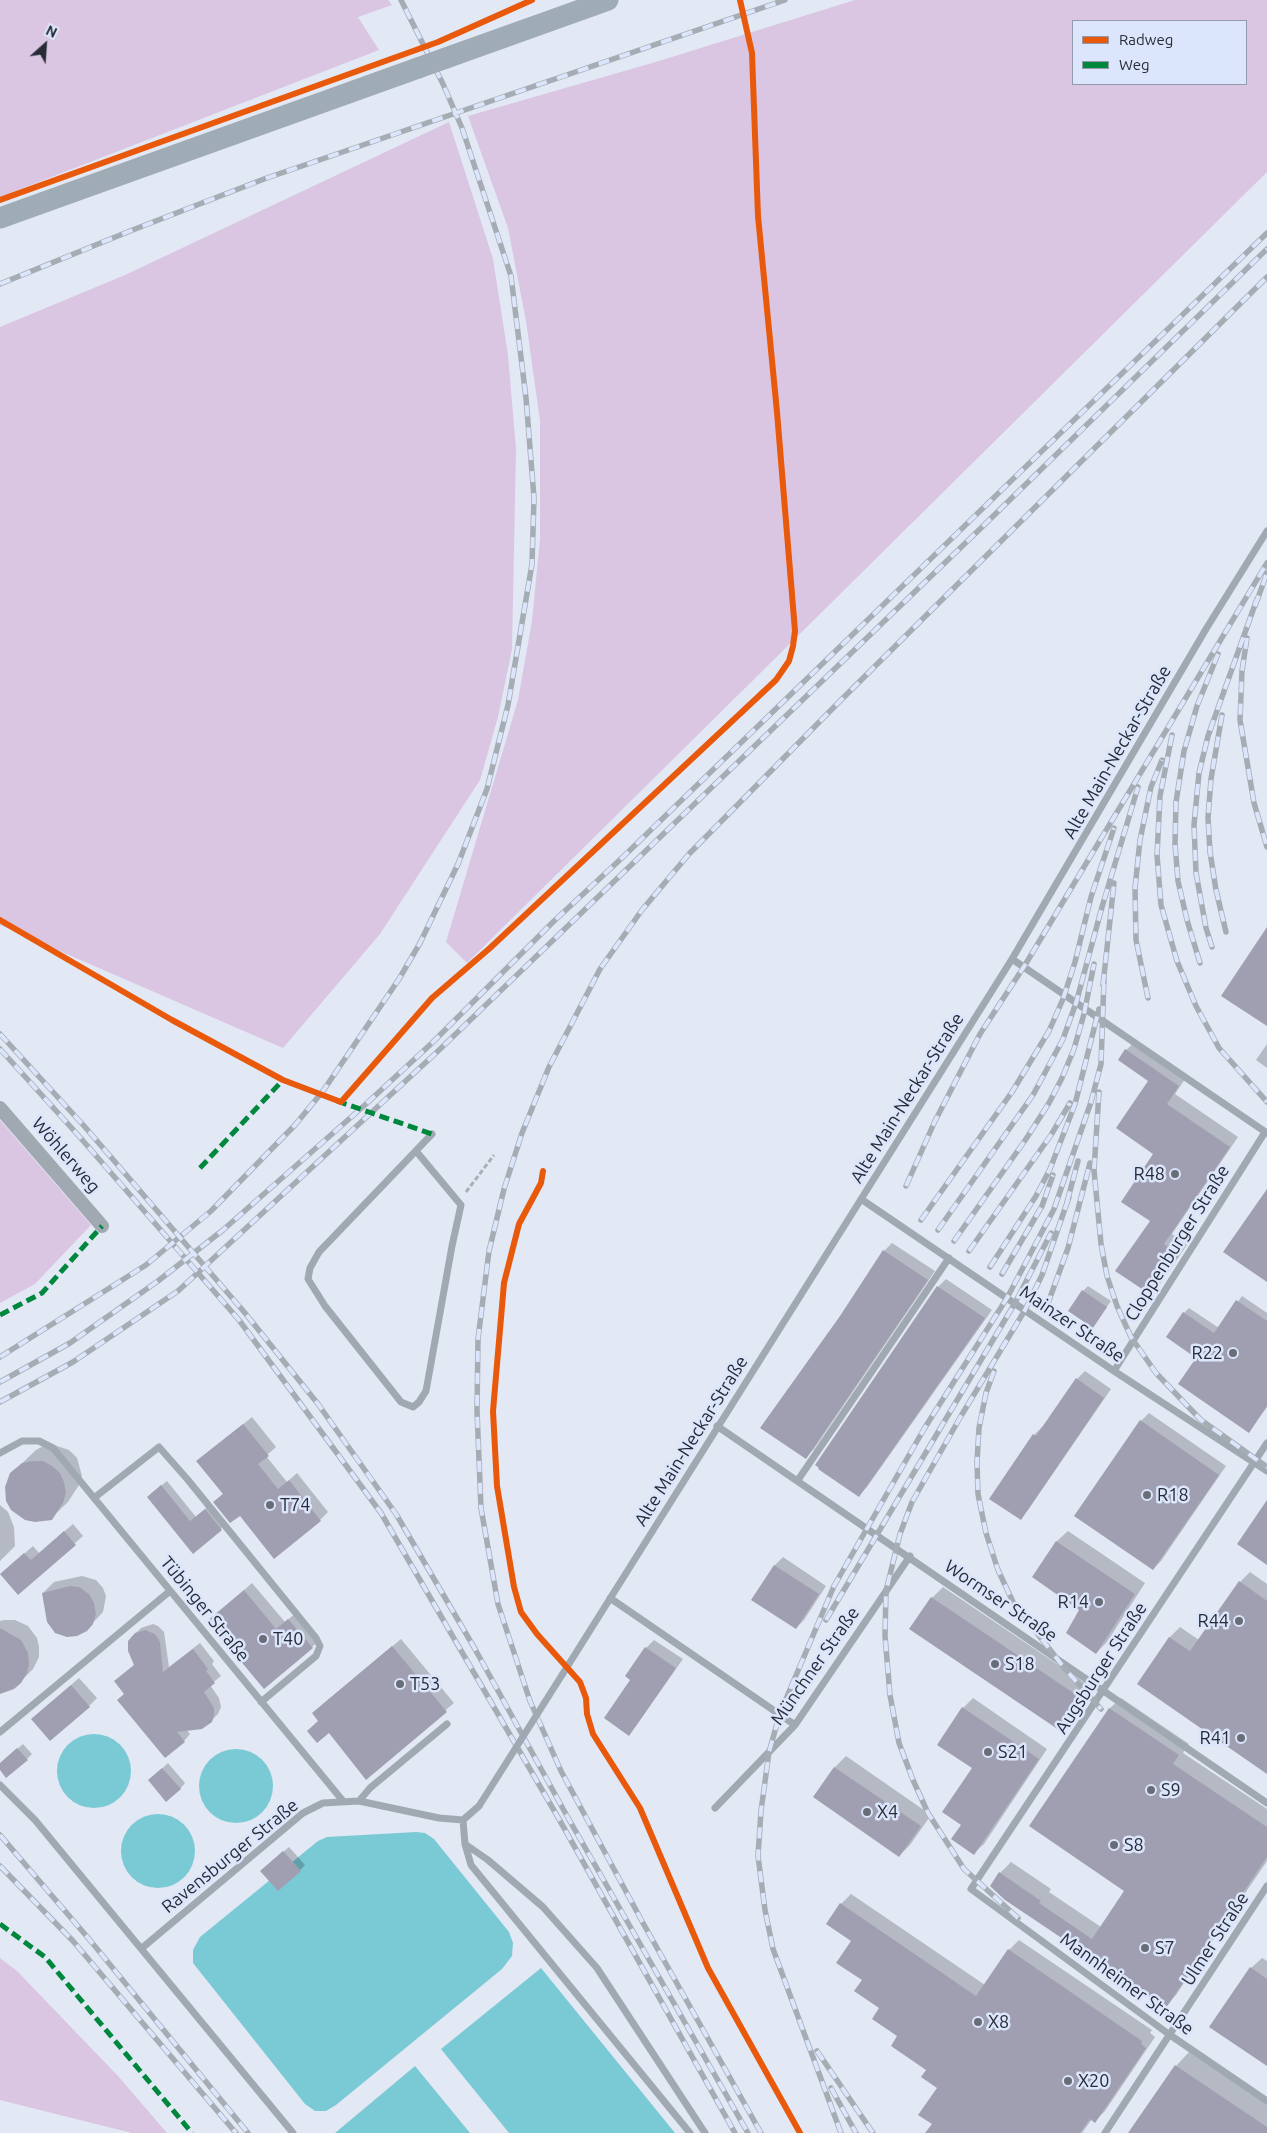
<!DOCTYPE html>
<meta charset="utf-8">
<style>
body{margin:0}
#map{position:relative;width:1267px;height:2133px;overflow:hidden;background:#e2e8f4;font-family:Ubuntu,sans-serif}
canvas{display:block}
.legend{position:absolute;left:1072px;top:20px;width:175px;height:65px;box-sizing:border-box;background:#dbe5fb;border:1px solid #939bac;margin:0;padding:6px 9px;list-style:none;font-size:15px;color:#262b35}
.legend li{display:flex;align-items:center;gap:10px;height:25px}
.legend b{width:25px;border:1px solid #939bac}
.north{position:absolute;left:20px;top:20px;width:50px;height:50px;-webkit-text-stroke:4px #dbe5fb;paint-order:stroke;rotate:26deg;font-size:14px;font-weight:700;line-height:20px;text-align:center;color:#262b35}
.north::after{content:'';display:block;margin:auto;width:18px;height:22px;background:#262b35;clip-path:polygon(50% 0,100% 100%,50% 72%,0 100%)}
</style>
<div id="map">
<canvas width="1267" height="2133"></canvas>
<ul class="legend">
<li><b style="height:6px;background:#e8590c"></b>Radweg</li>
<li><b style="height:6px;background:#00873e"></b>Weg</li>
</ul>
<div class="north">N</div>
</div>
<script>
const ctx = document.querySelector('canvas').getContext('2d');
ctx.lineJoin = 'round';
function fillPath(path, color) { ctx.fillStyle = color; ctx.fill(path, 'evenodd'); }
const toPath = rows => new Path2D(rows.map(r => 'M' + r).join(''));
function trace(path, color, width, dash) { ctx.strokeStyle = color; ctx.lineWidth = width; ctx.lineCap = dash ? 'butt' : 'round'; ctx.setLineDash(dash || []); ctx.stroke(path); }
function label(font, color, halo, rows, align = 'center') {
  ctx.font = font + ' Ubuntu,sans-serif'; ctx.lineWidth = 5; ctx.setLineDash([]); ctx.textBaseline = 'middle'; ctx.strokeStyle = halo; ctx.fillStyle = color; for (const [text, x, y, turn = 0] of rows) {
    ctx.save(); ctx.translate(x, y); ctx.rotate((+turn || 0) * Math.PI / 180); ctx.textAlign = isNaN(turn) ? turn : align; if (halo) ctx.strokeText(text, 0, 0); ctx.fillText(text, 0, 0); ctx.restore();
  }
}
const green = toPath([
 [0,0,388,0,392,5,358,17,379,50,0,197],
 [855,0,1267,0,1267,172,467,963,446,942,518,700,532,621,540,539,540,421,526,321,508,228,468,116,659,61],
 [1073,21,1246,21,1246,84,1073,84],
 [449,122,493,259,508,355,516,449,512,649,498,717,480,780,380,934,283,1048,0,925,0,327,125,275],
 [0,1120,91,1225,35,1284,0,1303],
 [0,1958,17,1971,118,2076,167,2133,132,2133,0,2100]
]);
const water = toPath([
 '57 1771a37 37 0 1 1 74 0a37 37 0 1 1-74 0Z',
 '199 1786a37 37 0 1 1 74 0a37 37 0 1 1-74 0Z',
 '121 1851a37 37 0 1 1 74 0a37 37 0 1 1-74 0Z',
 [416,1832,425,1833,434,1839,509,1932,513,1943,512,1956,502,1969,336,2105,326,2111,315,2111,305,2104,193,1963,193,1950,200,1937,318,1841,327,1837],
 [541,1968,675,2133,509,2133,441,2049],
 [415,2066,470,2133,335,2133]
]);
const shadow = toPath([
 [1136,1041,1187,1076,1175,1094,1238,1137,1172,1234,1187,1245,1160,1284,1151,1294,1151,1221,1155,1154,1150,1081,1126,1050],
 [1267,1044,1267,1068,1256,1060],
 [892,1243,935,1271,814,1449,806,1457,841,1316,884,1251],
 [946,1279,992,1310,867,1487,859,1495,938,1287],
 [1088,1286,1111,1301,1093,1326,1083,1291],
 [1242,1296,1267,1313,1267,1407,1249,1431,1198,1358,1184,1313,1189,1308,1219,1328],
 [1085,1371,1111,1389,1028,1510,1020,1518,1034,1435,1042,1427,1043,1428,1077,1379],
 [1149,1413,1226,1466,1161,1561,1153,1569,1141,1421],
 [252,1417,276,1447,266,1456,287,1482,297,1473,328,1512,320,1520,240,1514,214,1502,224,1493,198,1461],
 [45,1445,54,1445,69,1450,77,1458,82,1476,79,1485,68,1502,51,1518,12,1473,36,1450],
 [167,1481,196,1517,210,1505,226,1524,193,1552,153,1492],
 [0,1505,8,1512,14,1527,15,1546,0,1561],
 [73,1524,83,1536,18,1593,10,1566,33,1546,39,1553],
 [1068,1531,1145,1583,1107,1642,1096,1653,1080,1610,1034,1577,1057,1541],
 [783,1557,826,1586,804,1620,796,1628,752,1599,775,1565],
 [1250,1572,1267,1584,1267,1771,1139,1683,1170,1637,1180,1627,1199,1640,1240,1582],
 [82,1576,96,1580,103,1588,106,1596,103,1612,86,1630,43,1593,54,1582],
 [252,1583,285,1622,297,1612,320,1640,312,1647,209,1621],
 [943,1587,1091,1687,1070,1718,1059,1729,932,1598],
 [5,1620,15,1620,28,1626,37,1638,39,1647,39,1657,33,1669,22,1680,0,1692,0,1621],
 [153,1624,158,1626,164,1632,169,1667,200,1643,214,1661,212,1664,221,1676,210,1685,219,1698,221,1707,218,1714,211,1721,186,1729,190,1734,184,1741,125,1694,135,1664,134,1635,141,1628],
 [401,1639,454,1703,366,1778,319,1720,322,1705],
 [654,1640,683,1659,636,1726,628,1734,632,1680,626,1676,646,1648],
 [79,1678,97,1698,89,1706,41,1711],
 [973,1698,1047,1749,984,1844,974,1853,973,1768,938,1745,963,1708],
 [1121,1698,1189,1744,1183,1753,1267,1809,1267,1861,1176,1995,1166,2006,1000,1873,1011,1862,1051,1889,1049,1892,1101,1927,1126,1890,1030,1826,1110,1708],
 [23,1744,32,1754,27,1759,0,1768,0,1764],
 [846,1756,931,1815,910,1845,899,1856,814,1797,835,1767],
 [168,1763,185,1783,180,1789,155,1775],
 [289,1847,305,1865,300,1870,267,1866],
 [851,1894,985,1985,1009,1950,1019,1940,1152,2030,1150,2033,1155,2037,1105,2111,1095,2121,1092,2119,1082,2133,927,2133,933,2124,938,2087,928,2070,899,2036,864,1979,841,1904],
 [1262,1958,1267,1961,1267,2065,1251,1968],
 [1189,2052,1267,2104,1267,2133,1137,2133,1176,2066]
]);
const building = toPath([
 [1267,927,1267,1026,1221,996],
 [1125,1049,1179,1086,1167,1104,1230,1147,1164,1244,1179,1255,1151,1295,1115,1271,1150,1221,1121,1202,1153,1154,1116,1128,1148,1081,1118,1060],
 [1267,1189,1267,1282,1223,1252],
 [883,1250,928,1280,806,1459,760,1428,840,1316],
 [937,1286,985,1318,859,1497,818,1469,819,1468,815,1465],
 [1082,1290,1107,1307,1093,1328,1068,1311],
 [1236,1300,1267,1321,1267,1406,1249,1433,1178,1384,1196,1358,1166,1337,1183,1312,1214,1333],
 [1076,1378,1104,1398,1021,1520,989,1499,1033,1434,1036,1436],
 [1140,1420,1219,1475,1153,1570,1074,1516],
 [243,1424,269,1456,258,1464,278,1489,289,1480,321,1521,274,1559,240,1516,230,1523,213,1502,223,1494,196,1461],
 [33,1461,43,1461,52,1466,60,1473,64,1482,66,1493,63,1503,52,1520,35,1522,25,1520,11,1510,6,1501,5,1487,10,1473,22,1463],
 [161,1485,190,1521,205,1509,222,1530,193,1554,147,1497],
 [1267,1500,1267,1565,1237,1544],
 [64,1531,76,1545,18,1595,0,1574,24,1553,31,1560],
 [1056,1541,1135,1594,1096,1654,1066,1633,1079,1610,1032,1577],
 [774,1565,819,1594,796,1629,751,1600],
 [1239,1581,1267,1601,1267,1774,1137,1684,1169,1637,1190,1651],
 [70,1586,79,1587,89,1594,94,1603,96,1614,93,1624,87,1631,77,1636,67,1637,55,1633,47,1622,42,1593],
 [244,1590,276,1629,288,1619,313,1648,264,1689,207,1621],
 [931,1597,1081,1698,1059,1730,909,1629],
 [0,1628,21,1640,28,1653,29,1664,27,1673,21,1683,14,1689,0,1694],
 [145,1630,155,1634,160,1642,163,1672,193,1649,208,1669,206,1671,215,1683,204,1692,214,1708,214,1715,212,1722,202,1729,177,1732,185,1742,165,1758,117,1700,124,1694,114,1681,134,1665,128,1651,128,1641,135,1633],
 [392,1646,447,1712,366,1780,329,1733,317,1743,307,1731,318,1721,312,1713],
 [645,1647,676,1668,629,1736,604,1718,630,1680,625,1676],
 [71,1685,90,1707,50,1741,31,1719],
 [962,1707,1039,1759,974,1855,951,1839,961,1825,942,1812,972,1768,937,1745],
 [1109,1708,1179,1755,1173,1764,1267,1827,1267,1857,1166,2008,1005,1900,990,1886,999,1872,1041,1901,1039,1903,1092,1939,1124,1891,1029,1826],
 [17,1748,28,1760,6,1778,0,1770,0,1763],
 [834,1767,921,1826,899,1857,813,1797],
 [162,1768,181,1789,166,1802,148,1780],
 [283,1851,301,1871,278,1891,260,1871],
 [840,1903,976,1996,1008,1949,1142,2041,1141,2044,1146,2048,1095,2123,1090,2119,1080,2133,925,2133,932,2124,918,2115,937,2088,921,2077,926,2070,891,2046,897,2036,872,2019,879,2008,854,1991,862,1980,836,1963,851,1941,826,1924],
 [1250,1967,1267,1979,1267,2066,1209,2027],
 [1175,2065,1267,2127,1267,2133,1128,2133]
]);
const path = toPath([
 [466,1192,494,1155]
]);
const lane = toPath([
 [1012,959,1267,1133],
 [416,1151,461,1205,452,1246,426,1391,419,1402,413,1407,401,1402,325,1306,308,1279,310,1268,319,1252,432,1134],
 [861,1199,1114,1371,1267,1471],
 [1114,1371,1265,1132],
 [717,1426,1267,1803],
 [1267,1443,971,1889,1170,2035,1267,2101],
 [0,1453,22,1441,39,1441,53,1448,343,1801],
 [798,1480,949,1258],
 [94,1498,159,1447,188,1480,316,1638,320,1646,316,1656,261,1702],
 [610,1598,795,1725],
 [562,1675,1012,959,1206,629,1267,531],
 [0,1732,170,1591],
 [0,1785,35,1820,293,2133],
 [359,1801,370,1788,447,1724],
 [715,1808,795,1725,910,1556],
 [463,1820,465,1844,488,1860,543,1907,597,1968,705,2133],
 [465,1844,471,1865,690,2133],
 [142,1948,303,1813,323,1803,359,1801,439,1818,463,1820,479,1806],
 [1105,2133,1267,1886]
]);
const street = toPath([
 [0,1108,102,1226]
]);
const primary = toPath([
 [446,58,608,0],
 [0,218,418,68]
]);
const rail = toPath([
 [0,284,130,231,264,179,785,0],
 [1255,606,1267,573],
 [1247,638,1242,671,1240,720,1254,803,1267,847],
 [1222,715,1211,779,1208,818,1210,852,1216,890,1226,932],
 [1172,735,1160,796,1157,855,1161,905,1177,961,1196,1006,1219,1048,1267,1102],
 [1212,947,1206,928,1196,873,1194,825,1199,773,1208,736,1257,599],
 [1200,963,1187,920,1178,881,1175,844,1176,802,1184,751,1197,706,1218,654],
 [1103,985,1114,883],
 [1148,998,1136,940,1135,888,1140,840,1151,787,1162,760],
 [0,1034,85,1127,245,1313,318,1404,396,1514,475,1649,567,1816,748,2133],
 [0,1049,78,1135,239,1320,381,1513,559,1819,735,2133],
 [1099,1092,1094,1170,1101,1244,1107,1276,1117,1306,1131,1337,1156,1373,1201,1420,1267,1467],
 [906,1186,935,1121,980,1034,1025,965,1267,563],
 [1067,1202,1078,1161],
 [921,1220,1012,1092,1049,1031,1063,999,1075,962,1091,897,1114,828],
 [938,1230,1033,1095,1063,1039,1076,1003,1102,907,1138,787],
 [954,1241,1026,1139,1049,1103,1062,1078,1074,1049,1084,1014,1094,964],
 [969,1251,1051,1135,1070,1103],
 [990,1267,1036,1196,1050,1169,1075,1104,1099,1009],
 [1002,1274,1042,1206,1053,1175],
 [1047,1306,1068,1248,1090,1163],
 [0,1357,146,1265,211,1211,295,1125,323,1091,399,979,420,943,458,864,487,789,508,705,532,564,534,498,526,398,511,276,462,128,443,84,401,0],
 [994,1371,986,1393,979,1428,977,1462,978,1494,986,1533,998,1570,1013,1602,1065,1669,1101,1709],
 [0,1382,70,1343,158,1281,223,1230,366,1104,432,1043,553,922,624,856,1267,233],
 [0,1402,73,1362,178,1291,437,1052,981,528,1267,249],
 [826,1620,1015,1303,1051,1233],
 [0,1835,89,1939,248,2133],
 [0,1866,73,1941,236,2133],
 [1018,1918,964,1869,928,1813,913,1780,899,1743,890,1695,885,1636,886,1591,900,1534,912,1502,961,1416,1025,1310,1042,1275,1069,1197],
 [817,2051,873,2133],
 [831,2088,856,2133],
 [761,2133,643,1923,561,1771,530,1701,498,1604,481,1508,477,1411,478,1339,489,1251,504,1189,522,1133,549,1067,600,969,642,910,689,854,839,702,1267,277],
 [841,2133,773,1949,765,1910,758,1856,761,1811,769,1752,780,1713,834,1586,924,1429,1007,1298,1054,1209,1091,1102,1101,1064,1104,979]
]);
const laneBridge = toPath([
 [479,1806,562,1675]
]);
const primaryBridge = toPath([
 [418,68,446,58]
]);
const quiet = toPath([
 [337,1101,432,1134],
 [200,1168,283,1080],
 [0,1315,42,1293,102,1226],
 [0,1924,45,1957,192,2133]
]);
const cycleway = toPath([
 [0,200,438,42,532,0],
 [0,920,172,1020,283,1080,341,1102,432,998,490,948,776,680,789,661,793,646,795,631,777,412,758,216,752,53,740,0],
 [543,1171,541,1183,519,1224,504,1283,493,1411,497,1486,514,1587,521,1612,537,1634,580,1682,586,1698,587,1714,593,1734,640,1808,708,1968,800,2133]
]);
const markers = [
 [1175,1174,5,"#686d78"],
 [1233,1353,5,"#686d78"],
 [1147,1495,5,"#686d78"],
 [270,1505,5,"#686d78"],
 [1099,1602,5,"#686d78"],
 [1239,1621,5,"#686d78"],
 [263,1639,5,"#686d78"],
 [995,1664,5,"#686d78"],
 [400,1684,5,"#686d78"],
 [1241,1738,5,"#686d78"],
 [988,1752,5,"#686d78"],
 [1151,1790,5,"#686d78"],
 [867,1812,5,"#686d78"],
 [1114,1845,5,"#686d78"],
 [1145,1948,5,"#686d78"],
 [978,2022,5,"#686d78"],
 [1068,2081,5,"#686d78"]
];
const streetNames = [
 ["Alte Main-Neckar-Straße",1117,752,-60],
 ["Alte Main-Neckar-Straße",907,1098,-58],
 ["Wöhlerweg",66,1155,49],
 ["Cloppenburger Straße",1177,1243,-58],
 ["Mainzer Straße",1072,1324,34],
 ["Alte Main-Neckar-Straße",691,1441,-58],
 ["Wormser Straße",1001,1601,34],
 ["Tübinger Straße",205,1609,51],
 ["Münchner Straße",815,1666,-55],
 ["Augsburger Straße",1101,1668,-57],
 ["Ravensburger Straße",230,1856,-39],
 ["Ulmer Straße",1215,1939,-57],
 ["Mannheimer Straße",1127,1984,36]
];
const poiNames = [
 ["R48",1165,1174,"right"],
 ["R22",1223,1353,"right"],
 ["R18",1157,1495],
 ["T74",280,1505],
 ["R14",1089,1602,"right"],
 ["R44",1229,1621,"right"],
 ["T40",273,1639],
 ["S18",1005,1664],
 ["T53",410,1684],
 ["R41",1231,1738,"right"],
 ["S21",998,1752],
 ["S9",1161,1790],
 ["X4",877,1812],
 ["S8",1124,1845],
 ["S7",1155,1948],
 ["X8",988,2022],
 ["X20",1078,2081]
];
fillPath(green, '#dac6e2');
fillPath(water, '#7acad6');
fillPath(shadow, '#0003');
fillPath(building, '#a09fb1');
trace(path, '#a8b0b8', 3, [5, 2.5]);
trace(lane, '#a0a9b1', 7);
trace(street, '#a0a9b1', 14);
trace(primary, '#a0acb5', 21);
trace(rail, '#a6acb4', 5.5);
trace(rail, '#dbe5fb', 4, [11]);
trace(laneBridge, '#a0a9b1', 7);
trace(primaryBridge, '#a0acb5', 21);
trace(quiet, '#00873e', 5, [10, 5]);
trace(cycleway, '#e8590c', 6);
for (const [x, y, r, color] of markers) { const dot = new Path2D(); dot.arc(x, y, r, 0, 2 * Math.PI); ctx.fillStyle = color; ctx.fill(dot); trace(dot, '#dbe5fb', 2); }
label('18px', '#262b35', '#dbe5fb', streetNames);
label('18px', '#262b35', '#dbe5fb', poiNames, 'left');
</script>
